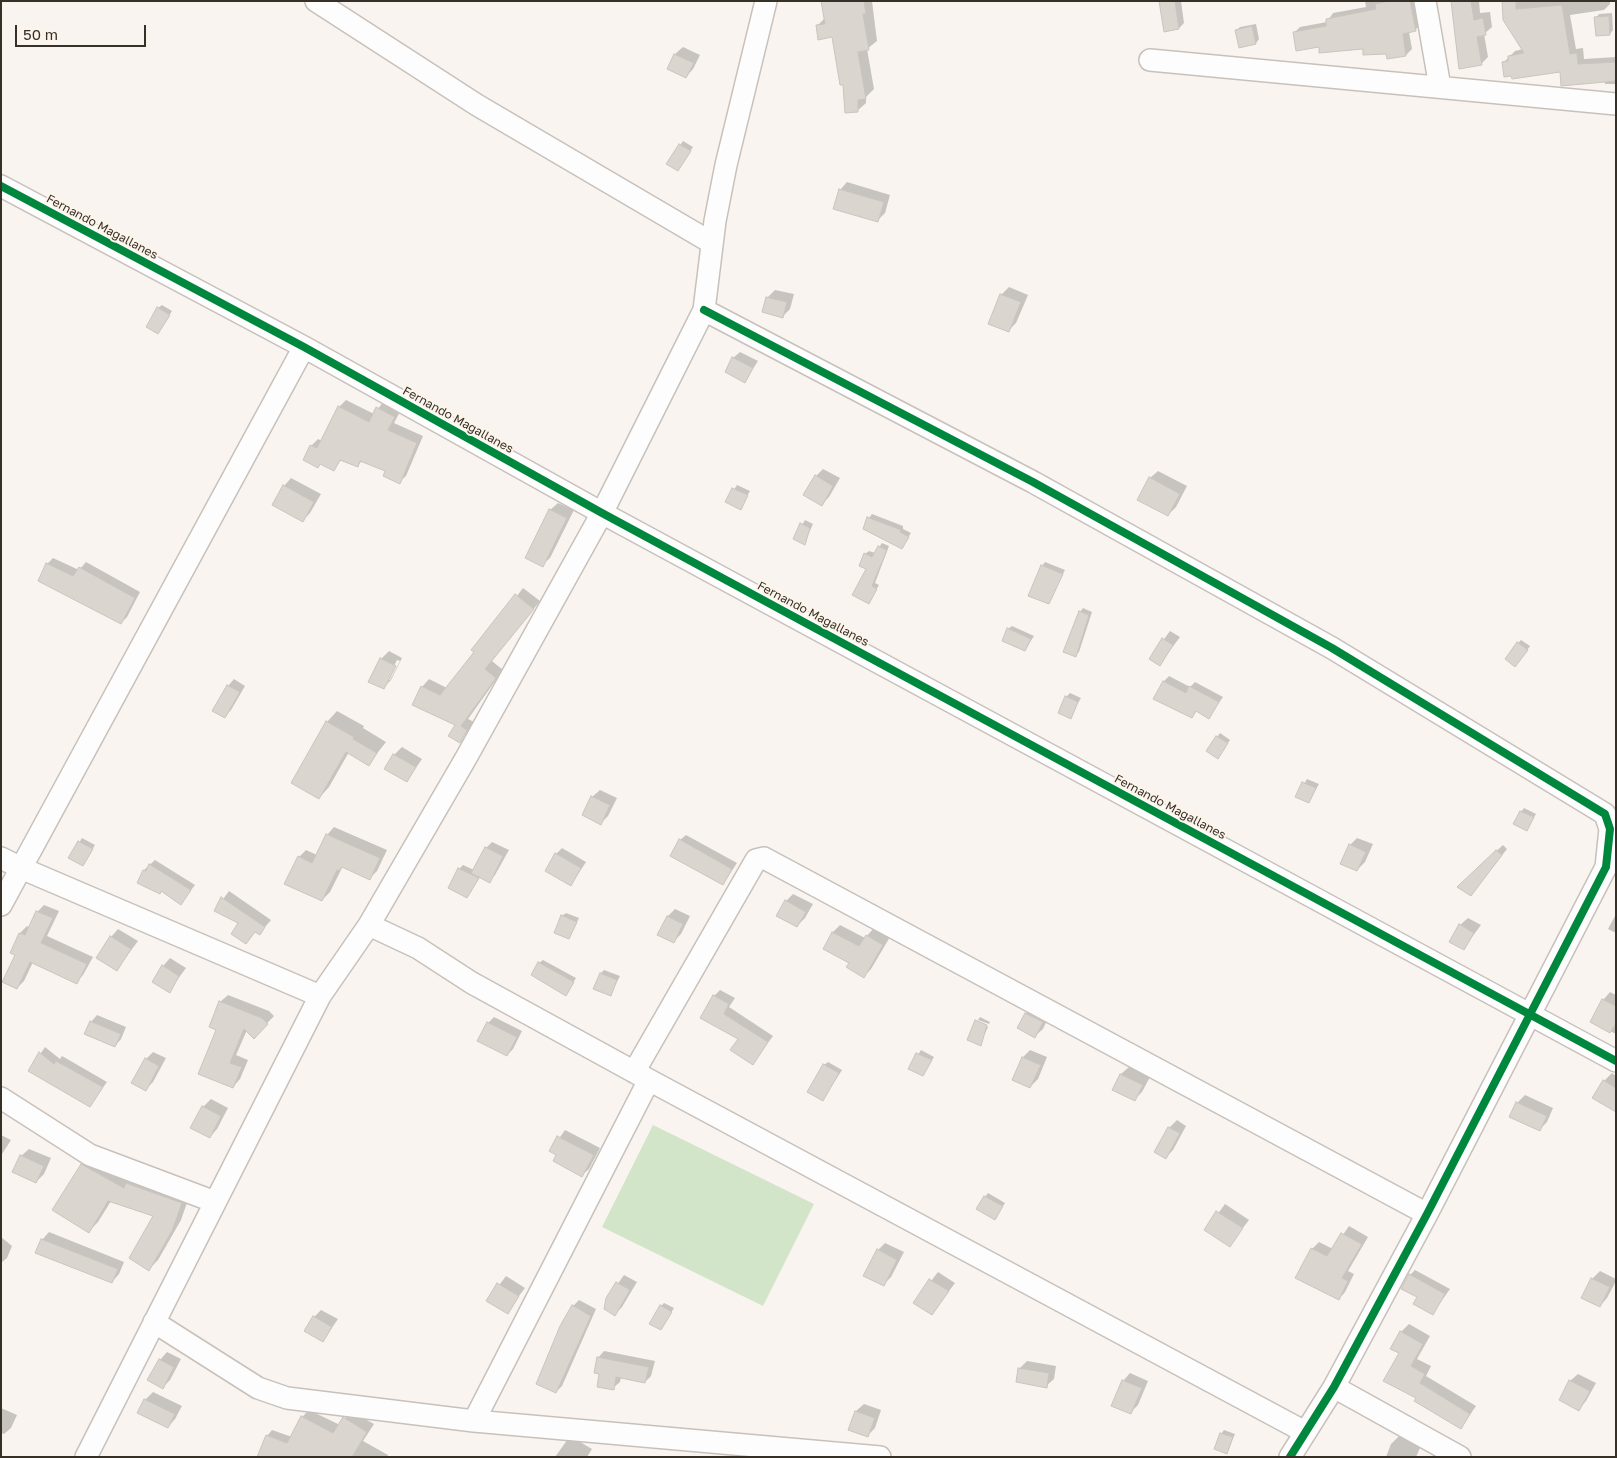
<!DOCTYPE html>
<style>
body{margin:0}
#map{position:relative;width:1617px;height:1458px;overflow:hidden;background:#f9f4ef;font-family:"Golos Text",sans-serif}
canvas{display:block}
.frame{position:absolute;inset:0;border:2px solid #373026;pointer-events:none}
.scale{position:absolute;left:15px;top:25px;width:131px;height:22px;box-sizing:border-box;border:2px solid #373026;border-top:0;padding-left:6px;font-size:15px;line-height:18px;white-space:nowrap;color:#373026;-webkit-text-stroke:4px #fdf5eb;paint-order:stroke}
</style>
<div id="map">
<canvas width="1617" height="1458"></canvas>
<div class="frame"></div>
<div class="scale">50 m</div>
</div>
<script>
const ctx = document.querySelector('canvas').getContext('2d');
ctx.lineJoin = 'round';
function fillPath(path, color) { ctx.fillStyle = color; ctx.fill(path, 'evenodd'); }
const toPath = rows => new Path2D(rows.map(r => 'M' + r).join(''));
function trace(path, color, width, dash) { ctx.strokeStyle = color; ctx.lineWidth = width; ctx.lineCap = dash ? 'butt' : 'round'; ctx.setLineDash(dash || []); ctx.stroke(path); }
function label(font, color, halo, rows, align = 'center') {
  ctx.font = font + ' "Golos Text",sans-serif'; ctx.lineWidth = 4; ctx.setLineDash([]); ctx.textBaseline = 'middle'; ctx.strokeStyle = halo; ctx.fillStyle = color; for (const [text, x, y, turn = 0] of rows) {
    ctx.save(); ctx.translate(x, y); ctx.rotate((+turn || 0) * Math.PI / 180); ctx.textAlign = isNaN(turn) ? turn : align; if (halo) ctx.strokeText(text, 0, 0); ctx.fillText(text, 0, 0); ctx.restore();
  }
}
const green = toPath([
 [653,1125,814,1204,763,1306,602,1227]
]);
const shadow = toPath([
 [822,1,872,1,877,41,867,49,874,89,866,97,866,103,857,111,845,83,833,36,817,26,825,18],
 [1161,1,1181,1,1184,23,1179,28],
 [1365,1,1417,1,1421,24,1415,30,1409,32,1412,49,1406,55,1364,48,1320,46,1294,33,1300,27,1327,22,1333,13,1366,7],
 [1452,1,1479,1,1480,13,1490,12,1492,27,1484,34,1488,57,1481,64],
 [1504,1,1610,1,1610,4,1604,10,1570,15,1576,49,1583,48,1584,59,1616,57,1616,84,1605,84,1605,80,1561,71,1503,63,1515,51,1523,49],
 [1612,13,1613,30,1610,34,1596,18,1599,14],
 [1256,24,1259,39,1256,43,1236,31,1240,27],
 [683,47,700,55,693,69,686,77,669,69,675,54],
 [683,141,693,147,678,170,668,163],
 [847,182,890,195,885,213,877,221,840,190],
 [1009,287,1028,295,1016,323,1008,331,990,323,1002,294],
 [775,290,794,294,790,309,783,316,767,298],
 [162,305,172,311,158,333,158,308],
 [740,352,758,361,745,381,733,358],
 [346,400,374,414,384,401,401,410,394,423,423,436,406,476,399,482,387,470,363,460,357,466,342,459,333,470,321,463,318,466,311,446,318,439,322,441,339,407],
 [823,469,840,478,829,497,822,504,816,476],
 [1158,471,1187,486,1176,507,1168,515,1150,478],
 [291,478,321,494,310,513,303,520,284,486],
 [737,485,750,491,740,508,727,501],
 [558,503,574,510,550,558,542,565,550,510],
 [872,514,903,526,903,529,911,533,901,548,869,518],
 [805,520,813,524,804,544,794,539],
 [882,543,889,546,875,583,879,585,869,602,865,554,869,551,875,553],
 [53,558,79,570,86,562,140,592,127,617,121,623,47,564],
 [1045,562,1065,570,1048,603,1042,566],
 [523,588,540,601,492,661,503,670,468,719,474,722,460,741,457,724,422,687,429,679,447,688],
 [1083,608,1092,612,1079,652,1075,655,1080,612],
 [1012,626,1034,636,1025,650,1008,629],
 [1170,631,1180,637,1160,664,1150,658],
 [1521,640,1530,646,1519,662,1518,643],
 [389,651,402,658,391,680,383,688,370,681,381,659],
 [397,660,400,661,390,680,387,680],
 [1169,676,1190,687,1195,682,1223,697,1209,717,1197,710,1192,717,1164,681],
 [234,679,245,686,231,710,224,717,228,686],
 [1070,693,1081,698,1070,717,1066,697],
 [337,711,364,726,363,728,386,742,368,765,349,752,329,787,319,798,327,722],
 [1220,733,1230,740,1218,757,1217,737],
 [402,747,422,759,407,781,394,755],
 [1307,779,1319,784,1309,802,1297,796],
 [600,790,617,798,608,816,601,823,592,797],
 [1524,808,1536,814,1527,829,1521,812],
 [334,827,387,850,377,871,370,878,343,866,330,892,322,900,299,857,306,850,317,855,327,835],
 [686,835,737,863,723,884,680,840],
 [82,838,95,845,83,865,70,858],
 [1357,838,1373,844,1365,862,1357,870,1350,845],
 [492,842,509,850,495,875,489,881,480,877,467,897,450,887,460,868,463,865,474,870,486,848],
 [1503,845,1507,849,1471,895,1464,881],
 [562,848,586,862,571,885,556,854],
 [155,860,195,885,181,903,144,870],
 [229,891,271,920,260,933,256,931,246,942,240,923,215,910],
 [793,894,813,904,805,918,797,926,786,901],
 [44,905,59,911,47,936,93,957,83,975,76,982,33,962,24,981,17,988,17,955,11,952,20,933,27,926,30,928,37,912],
 [675,909,690,916,681,934,673,942,668,916],
 [566,913,579,918,569,938,562,916],
 [1616,914,1616,933,1608,929],
 [1468,918,1481,925,1463,949,1460,925],
 [840,925,865,938,874,928,890,937,871,969,864,976,851,963,824,949,833,932],
 [118,929,138,941,117,969,111,937],
 [170,958,186,968,169,991,163,966],
 [543,960,576,978,566,994,539,963],
 [604,970,620,976,610,995,601,973],
 [720,990,735,998,729,1007,773,1036,753,1063,739,1038,702,1018,714,996],
 [1610,992,1616,995,1616,1034,1592,1022,1603,1000],
 [228,995,269,1011,274,1016,254,1037,247,1030,236,1055,248,1060,240,1079,233,1087,218,1029,220,1002],
 [1034,1006,1050,1014,1043,1029,1035,1036,1019,1028,1026,1013],
 [97,1015,126,1027,121,1039,115,1046,91,1022],
 [494,1017,522,1031,513,1049,507,1055,488,1023],
 [980,1017,990,1022,989,1024,978,1020],
 [976,1021,988,1027,980,1044],
 [45,1047,60,1059,62,1056,107,1082,90,1105,29,1071],
 [921,1050,934,1057,923,1075,910,1068],
 [1030,1050,1047,1057,1038,1079,1030,1087,1023,1057],
 [153,1052,166,1058,153,1082,145,1090,146,1059],
 [828,1062,842,1070,823,1099,824,1065],
 [1129,1067,1150,1077,1142,1092,1134,1100,1114,1089,1121,1074],
 [1612,1073,1616,1076,1616,1104,1604,1081],
 [1525,1095,1553,1108,1547,1122,1540,1129,1511,1116,1517,1103],
 [211,1099,228,1108,217,1129,210,1137,203,1107],
 [1177,1120,1186,1126,1173,1150,1166,1157,1169,1128],
 [565,1130,600,1148,589,1169,582,1175,551,1150],
 [1,1135,11,1140,2,1154,1,1153],
 [29,1149,51,1158,44,1174,36,1182,21,1156],
 [91,1156,190,1194,181,1220,158,1260,149,1269,155,1215,111,1201,98,1222,89,1231,82,1165],
 [988,1193,1005,1203,995,1218,985,1197],
 [1225,1204,1249,1220,1230,1245,1206,1230],
 [1349,1226,1368,1237,1348,1271,1354,1274,1345,1292,1339,1299,1312,1249,1319,1242,1333,1249],
 [49,1232,124,1262,119,1274,112,1282,42,1240],
 [1,1237,12,1246,7,1258,1,1263],
 [885,1243,904,1252,891,1277,884,1284,878,1250],
 [1415,1270,1450,1289,1433,1313,1419,1296,1410,1275],
 [1600,1271,1616,1279,1616,1281,1607,1298,1600,1306,1583,1298,1592,1279],
 [938,1272,955,1283,932,1314,915,1302],
 [624,1275,637,1282,622,1307,615,1314,607,1299],
 [506,1276,525,1288,507,1312,488,1300],
 [579,1300,596,1309,562,1386,556,1392,573,1306],
 [664,1303,674,1308,661,1329,661,1306],
 [321,1310,338,1319,323,1341,314,1317],
 [1409,1324,1430,1336,1417,1359,1431,1366,1426,1376,1476,1406,1461,1428,1418,1398,1400,1353,1401,1332],
 [604,1351,655,1361,651,1376,645,1382,621,1377,620,1382,613,1388,600,1373,598,1358],
 [167,1352,181,1359,170,1380,163,1387,160,1360],
 [1027,1361,1056,1366,1054,1379,1046,1386,1019,1369],
 [1130,1373,1148,1381,1138,1405,1130,1413,1123,1381],
 [1578,1374,1596,1383,1586,1401,1579,1409,1570,1381],
 [153,1392,182,1406,175,1419,168,1427,145,1400],
 [864,1404,881,1410,875,1428,868,1435,850,1429,856,1411],
 [1,1408,17,1415,11,1428,4,1434,1,1433],
 [309,1410,340,1425,351,1411,374,1424,363,1441,388,1455,387,1457,282,1457,267,1436,272,1430,292,1437,302,1417],
 [1224,1430,1235,1434,1227,1452,1221,1434],
 [1403,1432,1423,1441,1416,1457,1386,1457,1391,1444],
 [570,1436,592,1449,587,1457,555,1457]
]);
const building = toPath([
 [821,1,864,1,866,14,863,14,869,50,858,52,866,99,858,100,858,112,845,113,843,85,840,85,832,37,818,40,816,25,825,24,821,1],
 [1159,1,1175,1,1179,29,1164,32,1159,1],
 [1389,1,1410,1,1416,31,1403,34,1406,56,1387,59,1386,54,1363,55,1363,49,1319,53,1319,47,1296,51,1293,32,1326,26,1326,19,1376,9,1375,4,1389,1],
 [1451,1,1471,1,1474,20,1483,18,1486,35,1477,37,1482,65,1459,69,1451,1],
 [1502,1,1516,1,1516,9,1562,5,1570,54,1577,53,1578,64,1616,62,1616,81,1561,86,1560,72,1512,79,1511,76,1504,77,1502,62,1508,61,1508,56,1524,53,1503,20,1502,1],
 [1609,16,1610,35,1596,36,1594,17,1609,16],
 [1252,26,1256,44,1239,48,1235,30,1252,26],
 [674,54,694,63,686,78,667,69,674,54],
 [679,144,691,151,678,171,666,164,679,144],
 [839,189,884,202,878,222,833,209,839,189],
 [1000,294,1021,302,1009,332,988,324,1000,294],
 [766,297,787,302,783,318,762,312,766,297],
 [157,307,170,315,158,334,146,327,157,307],
 [732,357,753,368,745,383,725,372,732,357],
 [338,406,369,422,376,407,395,417,388,430,417,443,400,484,383,476,385,471,360,461,358,467,340,460,334,471,320,464,318,468,303,460,310,445,317,448,338,406],
 [815,475,833,486,822,506,803,495,815,475],
 [1149,477,1180,494,1168,516,1137,500,1149,477],
 [283,485,314,502,303,522,272,505,283,485],
 [732,488,748,495,741,510,725,502,732,488],
 [549,509,567,518,543,567,525,558,549,509],
 [867,517,901,530,900,532,909,537,902,549,863,529,867,517],
 [800,523,810,528,805,545,793,539,800,523],
 [878,546,887,550,872,586,877,589,869,604,852,595,866,569,859,566,864,553,872,557,878,546],
 [46,563,73,576,79,567,135,598,121,624,38,581,46,563],
 [1041,565,1063,574,1049,604,1028,596,1041,565],
 [515,594,534,609,485,669,496,678,461,726,467,730,460,743,448,736,455,725,412,705,421,686,440,695,474,652,471,650,515,594],
 [1079,611,1089,615,1076,657,1063,652,1079,611],
 [1007,628,1031,639,1025,651,1002,641,1007,628],
 [1162,638,1173,645,1160,666,1149,659,1162,638],
 [1517,642,1528,650,1515,667,1505,659,1517,642],
 [380,658,396,666,384,689,368,682,380,658],
 [1163,681,1186,693,1189,686,1219,702,1209,719,1196,711,1192,718,1153,699,1163,681],
 [227,685,240,692,225,718,212,711,227,685],
 [1065,696,1078,702,1071,719,1058,713,1065,696],
 [326,721,354,737,353,739,377,753,369,766,346,752,319,799,291,783,326,721],
 [1216,736,1228,743,1218,759,1206,751,1216,736],
 [393,754,416,767,407,782,384,769,393,754],
 [1302,782,1316,788,1309,803,1295,797,1302,782],
 [591,796,610,805,601,825,582,815,591,796],
 [1520,811,1534,817,1527,831,1513,824,1520,811],
 [326,834,380,858,370,880,342,867,339,871,337,870,322,901,284,884,298,856,312,863,326,834],
 [679,839,732,869,723,885,670,856,679,839],
 [78,841,93,849,83,866,68,858,78,841],
 [1349,844,1366,852,1357,871,1340,864,1349,844],
 [485,847,503,856,490,883,471,873,485,847],
 [1496,850,1502,855,1471,896,1457,887,1496,850],
 [555,853,581,868,571,886,545,871,555,853],
 [149,864,191,890,181,905,161,891,160,894,137,883,143,870,146,871,149,864],
 [458,868,479,878,467,898,448,888,458,868],
 [221,897,265,927,260,935,255,932,246,944,231,934,238,923,214,911,221,897],
 [785,900,806,912,797,927,776,916,785,900],
 [36,911,53,918,41,943,87,964,77,984,30,962,17,989,2,982,15,955,10,953,19,933,25,935,36,911],
 [561,915,577,922,569,939,554,933,561,915],
 [667,916,683,924,674,943,657,935,667,916],
 [1459,924,1474,933,1464,950,1449,942,1459,924],
 [832,932,859,946,866,935,883,945,864,978,846,967,849,963,823,949,832,932],
 [110,936,131,949,117,971,96,958,110,936],
 [538,962,574,982,566,996,531,975,538,962],
 [162,965,179,976,170,993,152,982,162,965],
 [600,973,617,980,611,996,593,989,600,973],
 [713,995,729,1004,724,1014,768,1042,753,1065,730,1050,738,1039,700,1018,713,995],
 [1602,999,1616,1006,1616,1023,1610,1033,1590,1022,1602,999],
 [219,1001,262,1018,268,1024,254,1039,244,1029,230,1063,242,1067,233,1088,198,1074,216,1030,209,1027,219,1001],
 [1025,1013,1043,1022,1035,1038,1017,1028,1025,1013],
 [975,1020,987,1025,981,1046,967,1040,975,1020],
 [90,1021,121,1034,115,1047,84,1034,90,1021],
 [487,1022,517,1037,507,1056,477,1041,487,1022],
 [39,1052,54,1064,56,1061,103,1087,90,1107,28,1071,39,1052],
 [916,1053,932,1060,923,1076,908,1069,916,1053],
 [1022,1057,1041,1065,1030,1088,1012,1080,1022,1057],
 [145,1058,159,1066,146,1091,131,1083,145,1058],
 [823,1064,839,1073,823,1101,807,1092,823,1064],
 [1120,1074,1143,1085,1135,1101,1112,1090,1120,1074],
 [1603,1080,1616,1088,1616,1112,1592,1098,1603,1080],
 [1516,1102,1547,1116,1540,1131,1509,1117,1516,1102],
 [202,1106,221,1116,210,1138,190,1128,202,1106],
 [1168,1127,1180,1133,1166,1159,1154,1152,1168,1127],
 [557,1136,594,1155,582,1177,553,1161,556,1155,549,1151,557,1136],
 [20,1155,44,1166,36,1183,12,1172,20,1155],
 [81,1164,124,1188,126,1183,182,1203,172,1231,149,1271,129,1258,153,1216,108,1201,89,1233,52,1210,81,1164],
 [984,1196,1003,1206,995,1220,976,1209,984,1196],
 [1216,1211,1243,1228,1230,1247,1204,1230,1216,1211],
 [1341,1233,1362,1244,1342,1278,1348,1281,1339,1300,1295,1278,1311,1248,1327,1256,1341,1233],
 [41,1239,118,1269,112,1283,35,1253,41,1239],
 [877,1249,897,1260,884,1286,863,1276,877,1249],
 [1409,1274,1445,1294,1433,1315,1413,1304,1417,1297,1401,1289,1409,1274],
 [1591,1278,1610,1287,1600,1307,1581,1298,1591,1278],
 [929,1279,949,1291,932,1315,913,1303,929,1279],
 [616,1282,630,1290,615,1316,604,1309,606,1298,616,1282],
 [497,1283,519,1296,508,1314,486,1301,497,1283],
 [572,1305,591,1316,556,1393,536,1384,560,1326,572,1305],
 [660,1305,672,1312,661,1330,649,1324,660,1305],
 [313,1316,332,1327,323,1342,304,1331,313,1316],
 [1400,1331,1423,1344,1411,1366,1425,1374,1420,1383,1470,1414,1461,1429,1414,1401,1416,1398,1383,1381,1399,1353,1390,1349,1400,1331],
 [597,1357,649,1367,645,1383,616,1377,614,1390,597,1387,599,1374,594,1373,597,1357],
 [159,1359,174,1367,163,1389,147,1380,159,1359],
 [1018,1368,1049,1373,1047,1388,1016,1382,1018,1368],
 [1122,1380,1142,1388,1131,1414,1111,1406,1122,1380],
 [1569,1380,1590,1391,1579,1411,1559,1400,1569,1380],
 [144,1399,175,1414,168,1428,137,1413,144,1399],
 [855,1411,875,1418,868,1437,848,1430,855,1411],
 [301,1416,333,1433,343,1417,367,1432,352,1457,257,1457,266,1435,287,1443,301,1416],
 [1220,1433,1233,1437,1227,1454,1214,1449,1220,1433]
]);
const street = toPath([
 [316,1,477,105,712,243],
 [1425,1,1440,87],
 [1150,60,1616,104],
 [1,186,304,347,602,513,1616,1061],
 [704,310,1033,482,1332,648,1605,814,1610,829,1606,867,1427,1214,1334,1387,1290,1457],
 [1,858,21,868,320,996],
 [1,905,304,347],
 [369,925,418,948,472,983,649,1080,1305,1432],
 [634,1072,756,860,764,858,1427,1214],
 [1,1098,90,1155,215,1202],
 [154,1322,258,1388,287,1398,474,1421,880,1457],
 [1334,1387,1460,1457],
 [474,1421,649,1080],
 [86,1457,320,996,369,925,466,758,602,513,704,310,715,221,726,165,766,1]
]);
const cycleway = toPath([
 [1,186,304,347,602,513,1616,1061],
 [704,310,1033,482,1332,648,1605,814,1610,829,1606,867,1427,1214,1334,1387,1290,1457]
]);
const streetNames = [
 ["Fernando Magallanes",102,227,28],
 ["Fernando Magallanes",458,420,29],
 ["Fernando Magallanes",813,614,28],
 ["Fernando Magallanes",1170,807,28]
];
fillPath(green, '#d2e5c8');
fillPath(shadow, '#0003');
fillPath(building, '#dbd5cf');
trace(building, '#cac4bd', 1);
trace(street, '#c8c1bb', 24);
trace(street, '#fefdfd', 21);
trace(cycleway, '#00873e', 8);
label('12px', '#373026', '#fdf5eb', streetNames);
</script>
